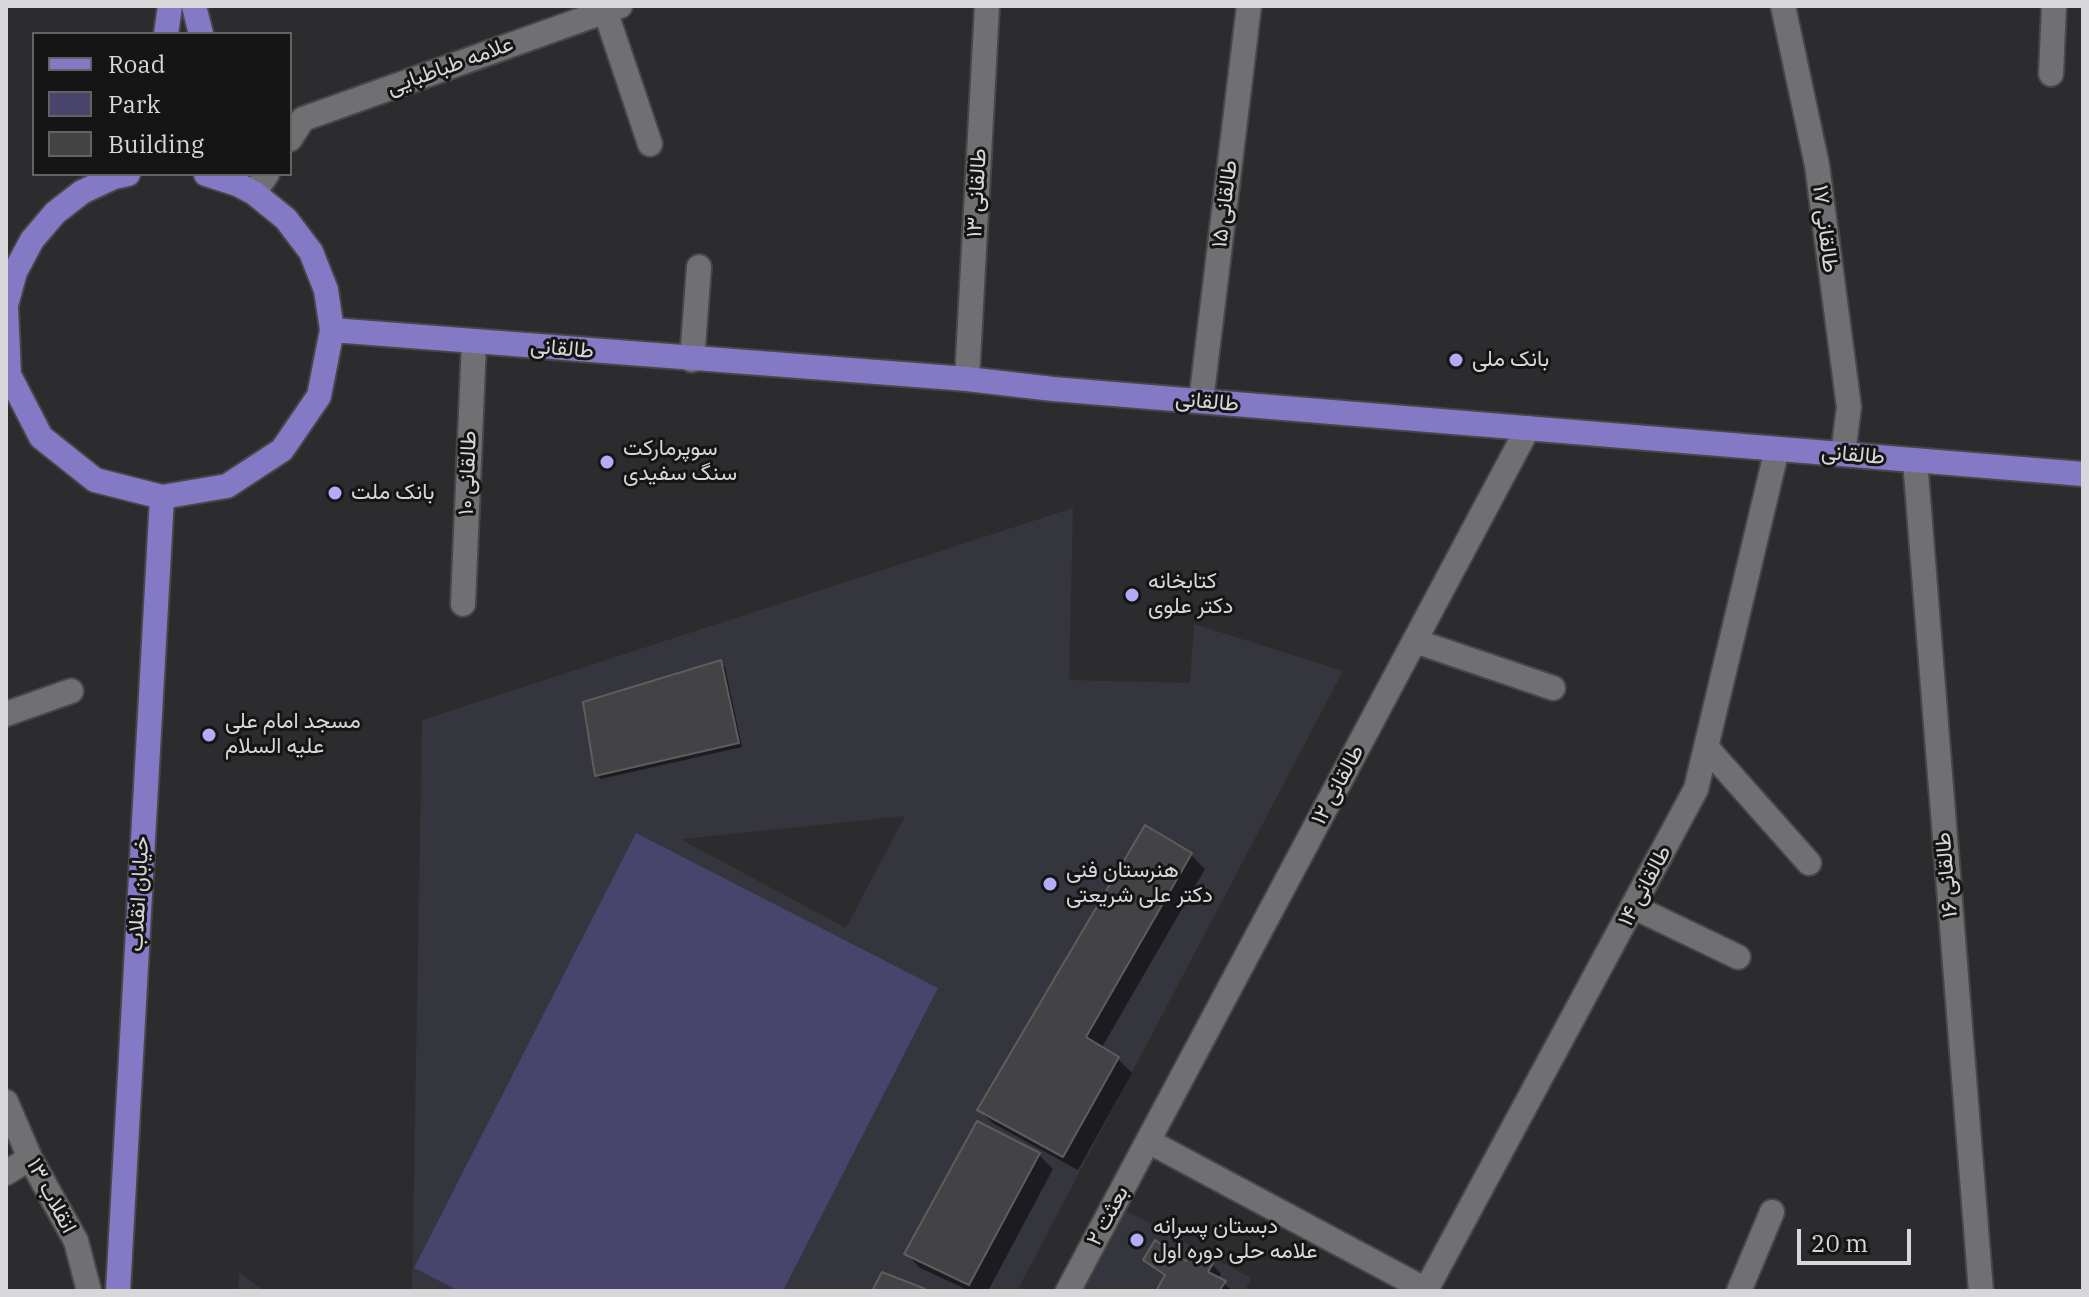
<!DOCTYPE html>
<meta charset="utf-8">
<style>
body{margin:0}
#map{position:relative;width:2089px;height:1297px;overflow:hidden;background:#2c2c2f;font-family:"IBM Plex Serif",serif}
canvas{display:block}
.frame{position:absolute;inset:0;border:8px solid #d7d7d9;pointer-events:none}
.legend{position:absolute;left:32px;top:32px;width:260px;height:144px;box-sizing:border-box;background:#151516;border:2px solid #636364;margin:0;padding:10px 14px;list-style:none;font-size:24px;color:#d7d7d9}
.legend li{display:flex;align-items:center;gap:16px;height:40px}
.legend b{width:40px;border:2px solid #636364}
.scale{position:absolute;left:1797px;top:1229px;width:114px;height:36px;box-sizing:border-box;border:4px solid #d7d7d9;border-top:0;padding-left:10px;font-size:24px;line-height:28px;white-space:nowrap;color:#d7d7d9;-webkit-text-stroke:6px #151516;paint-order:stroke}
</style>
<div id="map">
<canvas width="2089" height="1297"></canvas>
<div class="frame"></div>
<ul class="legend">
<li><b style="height:10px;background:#8479c5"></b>Road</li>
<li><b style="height:22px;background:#48446b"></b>Park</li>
<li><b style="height:22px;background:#434346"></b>Building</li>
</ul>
<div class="scale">20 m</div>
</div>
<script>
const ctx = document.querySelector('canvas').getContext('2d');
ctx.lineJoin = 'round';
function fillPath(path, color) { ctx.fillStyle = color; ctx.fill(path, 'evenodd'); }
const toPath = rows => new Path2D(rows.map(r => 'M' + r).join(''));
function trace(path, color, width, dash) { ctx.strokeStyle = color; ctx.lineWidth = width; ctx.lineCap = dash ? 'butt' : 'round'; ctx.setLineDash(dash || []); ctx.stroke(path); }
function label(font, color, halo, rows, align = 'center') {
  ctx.font = font + ' "IBM Plex Serif",Vazirmatn,serif'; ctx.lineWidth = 6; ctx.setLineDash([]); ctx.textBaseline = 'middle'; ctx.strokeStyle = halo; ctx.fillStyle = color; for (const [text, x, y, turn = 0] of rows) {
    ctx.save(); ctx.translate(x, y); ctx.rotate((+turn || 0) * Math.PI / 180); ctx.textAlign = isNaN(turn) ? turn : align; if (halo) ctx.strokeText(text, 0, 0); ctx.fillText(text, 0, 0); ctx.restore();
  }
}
const built = toPath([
 [1073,508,1069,680,1190,683,1194,624,1343,671,1017,1291,783,1291,937,988,414,1267,459,1291,412,1291,422,720],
 [905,816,846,928,682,840,682,839],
 [1112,1203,1251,1278,1245,1291,1089,1291,1073,1282],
 [239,1272,264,1291,238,1291]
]);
const green = toPath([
 [636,833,938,988,783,1291,459,1291,414,1268]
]);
const shadow = toPath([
 [720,663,725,667,742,747,601,779,597,775],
 [1190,854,1205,869,1101,1049,1118,1059,1132,1073,1078,1170,994,1124,979,1110],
 [1039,1155,1053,1169,988,1291,970,1291,920,1268,906,1253],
 [1146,1260,1212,1264,1221,1274,1218,1279,1233,1291,1158,1291,1166,1277]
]);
const building = toPath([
 [721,660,739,743,595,776,583,702,721,660],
 [1145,825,1192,853,1086,1037,1119,1057,1063,1157,977,1110,1145,825],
 [977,1121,1040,1153,969,1285,904,1254,977,1121],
 [1155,1240,1186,1261,1192,1251,1213,1263,1208,1272,1226,1281,1219,1291,1156,1291,1165,1275,1143,1260,1155,1240],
 [882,1272,923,1288,928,1291,872,1291,882,1272]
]);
const minor = toPath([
 [1783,6,1817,165,1849,407,1843,454],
 [605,10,650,144],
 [2051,74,2054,6],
 [290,139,303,119,620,6],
 [254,193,267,174],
 [692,360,699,267],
 [967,379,987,6],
 [1201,401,1249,6],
 [1915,460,1981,1291],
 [463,604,474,342],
 [1415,641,1553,688],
 [6,714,71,691],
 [1706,747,1809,863],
 [1634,907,1738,957],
 [6,1102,30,1158,76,1241,89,1291],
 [1148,1141,1428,1291],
 [6,1173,30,1158],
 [1426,1290,1696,789,1777,449],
 [1068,1291,1528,428],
 [1739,1291,1772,1212]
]);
const major = toPath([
 [194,6,201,34],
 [166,34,170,6],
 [6,305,15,272,32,240,55,213,82,192,114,177,128,174],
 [6,308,9,375,41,437,95,480,162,497,227,486,282,450,319,396,332,330,326,290,311,252,286,219,254,193,237,184,206,174],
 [332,330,967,379,1053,389,2083,474],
 [118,1291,162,497]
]);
const markers = [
 [1456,360,8,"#b3adf9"],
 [607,462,8,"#b3adf9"],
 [335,493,8,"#b3adf9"],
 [1132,595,8,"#b3adf9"],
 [209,735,8,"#b3adf9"],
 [1050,884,8,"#b3adf9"],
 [1137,1240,8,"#b3adf9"]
];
const streetNames = [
 ["علامه طباطبایی",450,66,-20],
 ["طالقانی ۱۳",977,193,-87],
 ["طالقانی ۱۵",1225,204,-83],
 ["طالقانی ۱۷",1825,229,83],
 ["طالقانی",562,349,5],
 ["طالقانی",1207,402,5],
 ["طالقانی",1853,455,5],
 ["طالقانی ۱۰",468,473,-88],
 ["طالقانی ۱۲",1338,785,-62],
 ["طالقانی ۱۶",1947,875,-95],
 ["طالقانی ۱۴",1645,886,-62],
 ["خیابان انقلاب",139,894,-87],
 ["انقلاب ۱۳",51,1196,62],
 ["بعثت ۲",1108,1216,-62]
];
const poiNames = [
 ["بانک ملی",1472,360],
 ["سوپرمارکت",623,449],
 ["سنگ سفیدی",623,474],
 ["بانک ملت",351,493],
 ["کتابخانه",1148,582],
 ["دکتر علوی",1148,607],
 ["مسجد امام علی",225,722],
 ["علیه السلام",225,747],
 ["هنرستان فنی",1066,871],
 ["دکتر علی شریعتی",1066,896],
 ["دبستان پسرانه",1153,1227],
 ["علامه حلی دوره اول",1153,1252]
];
fillPath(built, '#35353d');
fillPath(green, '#48446b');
fillPath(shadow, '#0007');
fillPath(building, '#434346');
trace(building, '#5d5d60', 2);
trace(minor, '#474749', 28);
trace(major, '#474749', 28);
trace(minor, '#707073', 24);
trace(major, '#8479c5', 24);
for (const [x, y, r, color] of markers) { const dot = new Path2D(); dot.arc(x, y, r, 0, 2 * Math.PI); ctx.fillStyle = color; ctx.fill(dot); trace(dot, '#151516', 3); }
label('22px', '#d7d7d9', '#151516', streetNames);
label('22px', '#d7d7d9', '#151516', poiNames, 'left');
</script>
